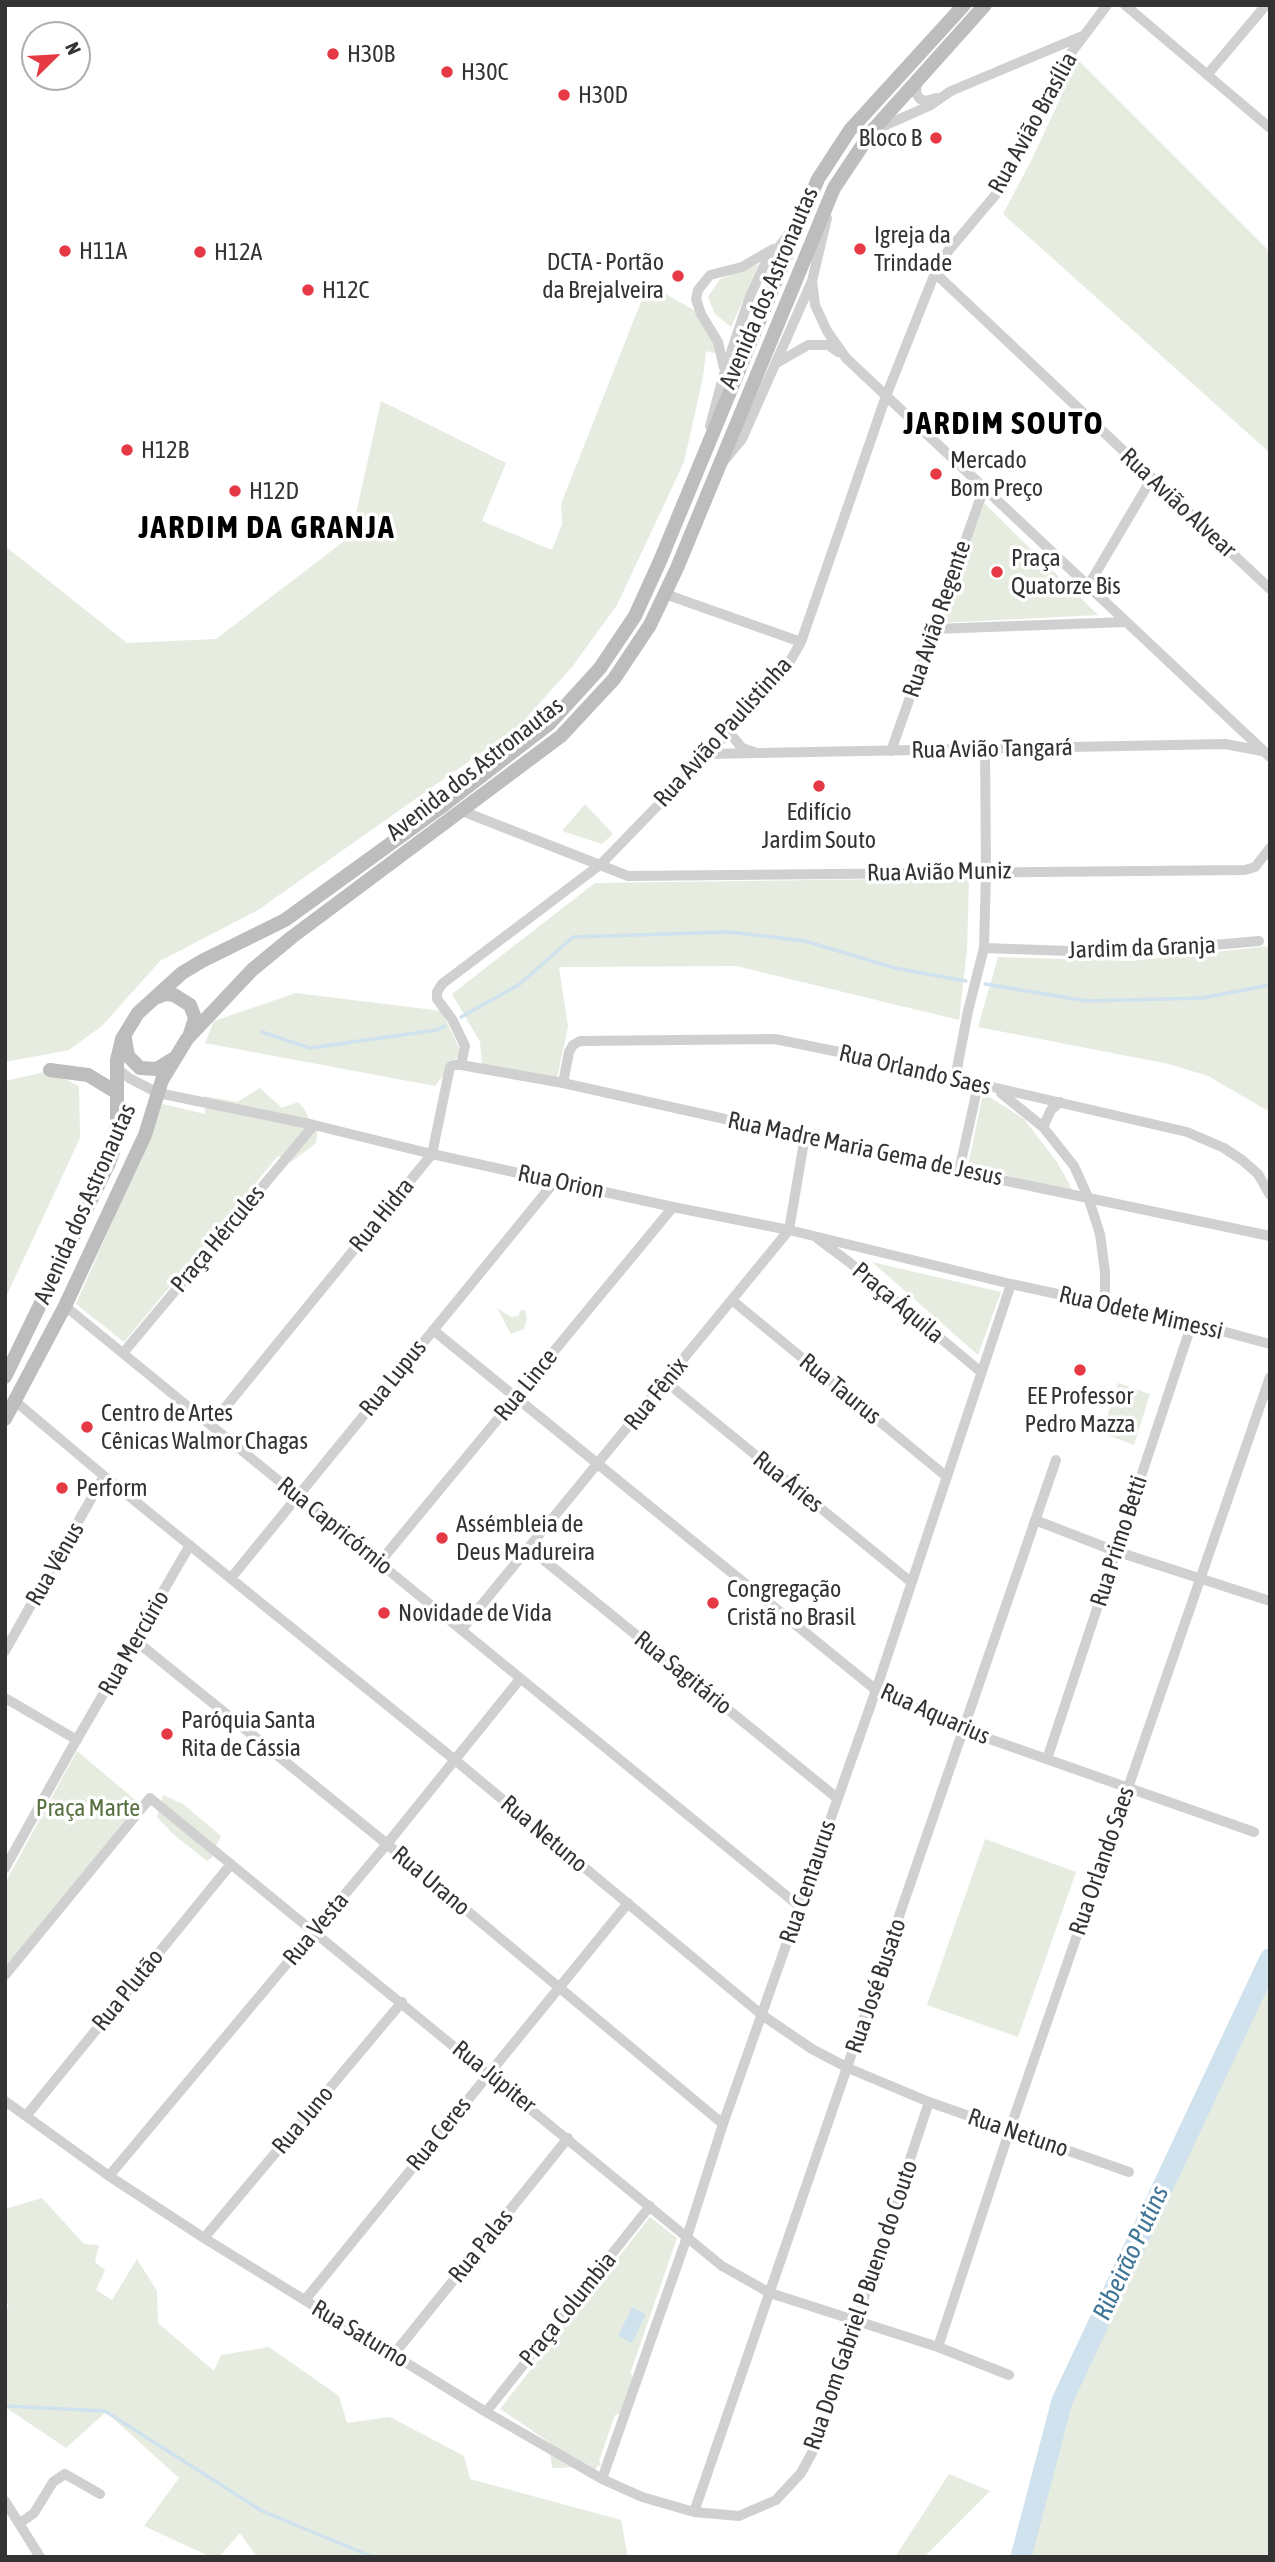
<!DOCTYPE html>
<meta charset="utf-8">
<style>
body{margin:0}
#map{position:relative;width:1275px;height:2562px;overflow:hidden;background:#fff;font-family:"Asap Condensed",sans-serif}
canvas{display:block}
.frame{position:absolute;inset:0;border:7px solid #333;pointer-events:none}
.north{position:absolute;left:21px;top:21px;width:70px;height:70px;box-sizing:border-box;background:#fff;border:2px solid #adadad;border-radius:50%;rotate:66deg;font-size:19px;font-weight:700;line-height:28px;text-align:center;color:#333}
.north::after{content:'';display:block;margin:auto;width:24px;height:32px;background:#e63946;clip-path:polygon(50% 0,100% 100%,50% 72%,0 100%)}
</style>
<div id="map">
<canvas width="1275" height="2562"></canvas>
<div class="frame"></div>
<div class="north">N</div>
</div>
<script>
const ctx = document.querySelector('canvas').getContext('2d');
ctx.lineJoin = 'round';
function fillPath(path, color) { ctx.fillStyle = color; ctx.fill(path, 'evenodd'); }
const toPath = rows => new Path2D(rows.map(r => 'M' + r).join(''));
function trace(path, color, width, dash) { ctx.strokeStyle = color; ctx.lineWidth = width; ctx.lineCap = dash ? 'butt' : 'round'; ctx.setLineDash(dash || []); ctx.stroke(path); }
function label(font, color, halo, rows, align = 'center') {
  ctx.font = font + ' "Asap Condensed",sans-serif'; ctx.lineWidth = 7; ctx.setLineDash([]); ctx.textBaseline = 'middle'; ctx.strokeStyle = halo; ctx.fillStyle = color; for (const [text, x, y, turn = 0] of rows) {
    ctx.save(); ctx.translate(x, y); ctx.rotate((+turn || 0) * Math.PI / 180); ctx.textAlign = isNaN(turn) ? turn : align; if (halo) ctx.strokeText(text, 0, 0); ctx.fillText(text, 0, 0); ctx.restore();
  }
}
const green = toPath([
 [1078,60,1270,252,1270,453,1003,214,1031,161],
 [759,264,731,327,715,314,708,297,720,279],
 [648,284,701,314,721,355,706,351,703,377,684,462,617,605,572,667,519,726,258,910,160,961,102,1026,69,1050,5,1062,5,546,127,643,216,639,351,536,381,401,506,463,482,521,552,550,562,524,561,504],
 [984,503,1098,615,940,623],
 [585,804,613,834,602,844,562,831],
 [969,878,967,950,959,1020,736,966,559,967,568,1027,557,1078,482,1065,480,1042,452,994,595,883],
 [1270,946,1270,1112,1208,1076,1169,1064,978,1027,998,957,1131,961],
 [296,993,442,1011,461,1052,435,1086,205,1043,214,1021],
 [49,1071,79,1086,80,1138,5,1299,5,1081],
 [260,1088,282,1108,298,1102,305,1110,310,1121,318,1128,316,1143,291,1162,278,1156,124,1342,76,1304,158,1118,162,1104,205,1114,204,1096,237,1102],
 [983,1093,1024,1119,1057,1162,1073,1191,968,1166],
 [872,1262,1001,1292,978,1355],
 [497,1308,511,1317,518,1316,521,1310,525,1310,527,1319,524,1329,511,1334],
 [1118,1383,1150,1394,1134,1445,1102,1433],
 [77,1751,139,1803,5,1969,5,1883],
 [163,1795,183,1804,221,1836,215,1848,216,1854,207,1861,173,1834,157,1817],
 [985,1839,1076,1872,1018,2037,927,2005],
 [1270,1960,1270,2557,1022,2557,1067,2389],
 [42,2198,84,2244,99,2245,95,2262,105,2270,96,2290,112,2300,137,2259,157,2291,158,2323,214,2371,221,2355,269,2347,339,2396,347,2423,390,2417,464,2456,470,2479,621,2520,628,2557,257,2557,240,2533,219,2557,211,2557,144,2526,179,2478,106,2412,66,2448,5,2407,5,2310,9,2305,5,2301,5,2209],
 [650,2217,677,2238,630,2374,632,2375,636,2396,629,2412,615,2415,599,2461,601,2466,597,2466,595,2473,586,2467,552,2468,549,2442,500,2409],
 [949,2474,990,2491,924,2557,895,2557]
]);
const water = toPath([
 [632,2307,646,2314,632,2343,618,2336]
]);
const stream = toPath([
 [985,984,1087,1001,1203,998,1270,985],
 [461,1017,520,984,573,937,729,932,805,941,895,968,966,981],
 [262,1032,310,1048,437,1030,445,1026],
 [5,2406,105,2411,262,2511,373,2557]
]);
const river = toPath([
 [1021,2557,1062,2401,1270,1959]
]);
const minor = toPath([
 [1125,5,1270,128],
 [1207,75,1266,5],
 [917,81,916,93,920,99,926,101,936,98],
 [877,129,929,106,951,91,1082,36],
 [935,273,1270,589],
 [812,281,815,305,827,331,846,358,1270,757],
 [775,364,808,345,828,345,838,352],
 [724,368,718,342,701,314,696,299,698,290,710,275,742,267,773,249],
 [710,426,725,370,750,296,764,266,794,227],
 [723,462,742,439,812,281,827,218],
 [1088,586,1152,478],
 [665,594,801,642],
 [933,629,1126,622],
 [729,732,742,748,754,752],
 [891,751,984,488],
 [707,754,1225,744,1262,751],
 [462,811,628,876,1245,870,1255,867,1270,848],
 [984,948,1125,953,1259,941],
 [461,1065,563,1083,959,1171,1270,1236],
 [117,1068,129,1078,158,1093,314,1125,432,1154,673,1207,789,1230,1011,1284,1192,1323,1270,1344],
 [955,1079,968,1011,984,948,986,872,985,749],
 [563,1083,569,1052,573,1045,580,1041,775,1039,854,1055,1187,1132,1224,1148,1242,1160,1258,1174,1270,1195],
 [1001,1093,1043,1127,1074,1166,1088,1197,1100,1234,1105,1272,1105,1304],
 [1043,1127,1051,1110,1060,1102],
 [959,1171,978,1085],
 [818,1239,849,1262,981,1372],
 [733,1301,947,1477],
 [65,1306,799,1906],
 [433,1330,876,1690,964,1730,1254,1832],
 [123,1353,314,1125],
 [666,1382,911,1582],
 [15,1401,104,1476,455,1760,762,2015,812,2049,848,2068,929,2102,1129,2172],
 [211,1425,432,1154,450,1067,454,1065,461,1065,465,1046,452,1019,437,999,437,992,442,984,601,864,729,732,786,668,801,642,886,396,935,273,944,256,1002,187,1059,69,1107,5],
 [1035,1520,1115,1551,1270,1601],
 [529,1548,837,1798],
 [379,1563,673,1207],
 [231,1578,556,1180],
 [461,1630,789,1230,805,1136],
 [136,1641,387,1844,723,2124],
 [5,1651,104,1476],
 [5,1698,77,1740],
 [1047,1759,1192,1323],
 [5,1868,69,1753,190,1545],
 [5,1975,150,1798,722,2266,770,2293,938,2347,1009,2375],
 [5,2101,109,2176,204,2238,486,2412,602,2479,642,2497,694,2512,739,2516,776,2500,801,2473,813,2451,929,2102],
 [26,2116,231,1864],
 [109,2176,387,1844,520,1679],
 [204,2238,402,2002],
 [305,2300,628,1903],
 [938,2347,1010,2129,1270,1377],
 [394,2354,568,2138],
 [486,2412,650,2206],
 [602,2479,687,2237,723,2124,876,1690,1011,1284],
 [5,2501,40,2557],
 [694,2512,1056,1460],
 [20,2523,34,2513,53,2482,65,2474,100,2494]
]);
const secondary = toPath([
 [155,998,166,994,174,995,190,1005,195,1018,190,1034],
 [125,1039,128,1056,140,1068,157,1069,173,1059],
 [50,1070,88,1075,116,1092],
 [5,1377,109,1163,114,1149,117,1122,117,1060,122,1039,138,1013,182,973,202,961,285,920,444,805,549,724,600,668,635,616,660,561,818,179,850,130,964,5],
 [5,1419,65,1306,145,1135,162,1080,187,1039,252,970,292,937,561,736,614,679,650,625,677,568,834,188,872,131,985,5]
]);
const markers = [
 [333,54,7,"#e63946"],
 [447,72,7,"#e63946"],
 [564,95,7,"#e63946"],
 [936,138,7,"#e63946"],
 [860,249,7,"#e63946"],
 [65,251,7,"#e63946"],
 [200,252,7,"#e63946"],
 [678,276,7,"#e63946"],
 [308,290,7,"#e63946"],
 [127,450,7,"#e63946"],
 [936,474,7,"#e63946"],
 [235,491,7,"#e63946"],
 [997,572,7,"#e63946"],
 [819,786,7,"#e63946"],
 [1080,1370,7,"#e63946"],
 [87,1427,7,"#e63946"],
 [62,1488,7,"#e63946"],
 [442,1538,7,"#e63946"],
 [713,1603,7,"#e63946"],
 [384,1613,7,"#e63946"],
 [167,1734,7,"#e63946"]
];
const poiNames = [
 ["H30B",347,54],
 ["H30C",461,72],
 ["H30D",578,95],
 ["Bloco B",922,138,"right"],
 ["Igreja da",874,235],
 ["Trindade",874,263],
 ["H11A",79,251],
 ["H12A",214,252],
 ["DCTA - Portão",664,262,"right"],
 ["da Brejalveira",664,290,"right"],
 ["H12C",322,290],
 ["H12B",141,450],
 ["Mercado",950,460],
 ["Bom Preço",950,488],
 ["H12D",249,491],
 ["Praça",1011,558],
 ["Quatorze Bis",1011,586],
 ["Edifício",819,812,"center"],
 ["Jardim Souto",819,840,"center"],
 ["EE Professor",1080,1396,"center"],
 ["Pedro Mazza",1080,1424,"center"],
 ["Centro de Artes",101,1413],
 ["Cênicas Walmor Chagas",101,1441],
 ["Perform",76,1488],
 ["Assémbleia de",456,1524],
 ["Deus Madureira",456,1552],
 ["Congregação",727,1589],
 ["Cristã no Brasil",727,1617],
 ["Novidade de Vida",398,1613],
 ["Paróquia Santa",181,1720],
 ["Rita de Cássia",181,1748]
];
const streetNames = [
 ["Rua Avião Brasília",1033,123,-61],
 ["Avenida dos Astronautas",769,288,-67],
 ["Rua Avião Alvear",1178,503,43],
 ["Rua Avião Regente",937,619,-71],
 ["Rua Avião Paulistinha",723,732,-48],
 ["Rua Avião Tangará",992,749,-1],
 ["Avenida dos Astronautas",475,769,-38],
 ["Rua Avião Muniz",939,872,-1],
 ["Jardim da Granja",1142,948,-2],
 ["Rua Orlando Saes",915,1070,13],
 ["Rua Madre Maria Gema de Jesus",865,1149,12],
 ["Rua Orion",561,1182,12],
 ["Avenida dos Astronautas",85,1204,-66],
 ["Rua Hidra",382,1215,-51],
 ["Praça Hércules",218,1239,-50],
 ["Praça Áquila",898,1303,40],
 ["Rua Odete Mimessi",1141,1313,13],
 ["Rua Lupus",393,1378,-51],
 ["Rua Lince",526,1385,-51],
 ["Rua Taurus",840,1389,39],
 ["Rua Fênix",656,1394,-51],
 ["Rua Áries",788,1482,39],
 ["Rua Capricórnio",335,1526,39],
 ["Rua Primo Betti",1119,1541,-72],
 ["Rua Vênus",55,1564,-60],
 ["Rua Mercúrio",134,1643,-60],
 ["Rua Sagitário",683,1673,39],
 ["Rua Aquarius",935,1714,24],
 ["Rua Netuno",544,1834,40],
 ["Rua Orlando Saes",1102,1861,-71],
 ["Rua Urano",431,1881,40],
 ["Rua Centaurus",808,1882,-71],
 ["Rua Vesta",316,1929,-50],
 ["Rua José Busato",876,1986,-71],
 ["Rua Plutão",128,1990,-51],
 ["Rua Júpiter",494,2077,39],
 ["Rua Juno",303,2120,-50],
 ["Rua Netuno",1018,2133,19],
 ["Rua Ceres",439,2134,-51],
 ["Rua Palas",481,2246,-51],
 ["Rua Dom Gabriel P Bueno do Couto",861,2305,-71],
 ["Praça Columbia",568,2309,-51],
 ["Rua Saturno",360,2334,31]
];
const parkNames = [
 ["Praça Marte",88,1808]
];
const waterNames = [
 ["Ribeirão Putins",1131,2253,-65]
];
const districtNames = [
 ["JARDIM SOUTO",1004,424],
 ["JARDIM DA GRANJA",267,528]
];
fillPath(green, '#e6ecdf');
fillPath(water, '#cfe2ee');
trace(stream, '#cfe2ee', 3.5);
trace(river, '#cfe2ee', 21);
trace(minor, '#d0d0d0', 10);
trace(secondary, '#bdbdbd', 14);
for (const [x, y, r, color] of markers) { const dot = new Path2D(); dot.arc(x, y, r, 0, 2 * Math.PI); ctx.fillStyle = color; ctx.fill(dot); trace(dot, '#fff', 2.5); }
label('24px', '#333', '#fff', poiNames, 'left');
label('24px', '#333', '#fff', streetNames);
label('24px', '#56703f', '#fff', parkNames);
label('italic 26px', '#3f7597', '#fff', waterNames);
ctx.letterSpacing = '2px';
label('bold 32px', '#000', '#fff', districtNames);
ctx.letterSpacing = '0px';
</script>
